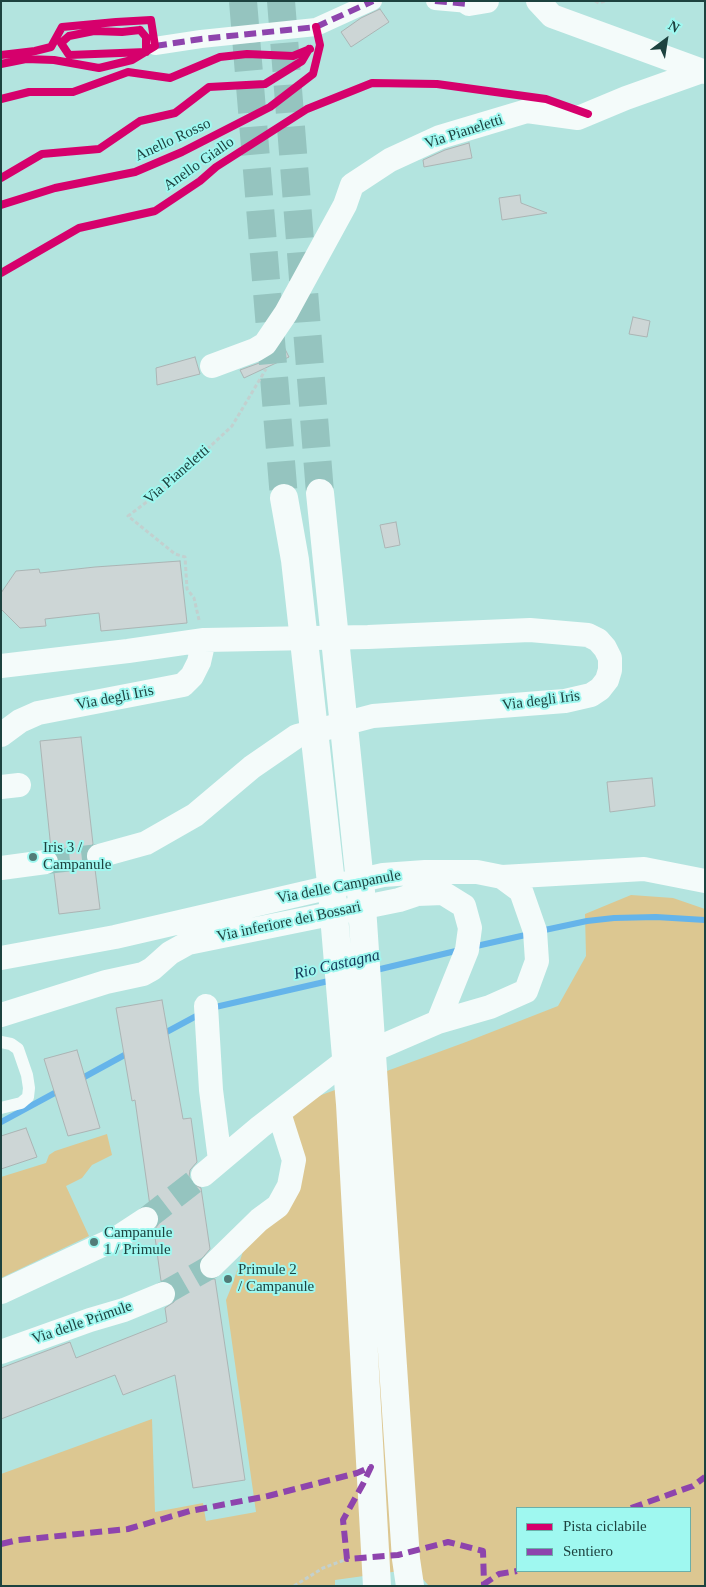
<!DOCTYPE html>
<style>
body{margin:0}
#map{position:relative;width:706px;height:1587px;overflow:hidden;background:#b3e4df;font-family:"Times New Roman",serif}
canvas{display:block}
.frame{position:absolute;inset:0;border:2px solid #1d423f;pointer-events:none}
.legend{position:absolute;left:516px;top:1507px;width:175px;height:65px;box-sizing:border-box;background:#9ff8f0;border:1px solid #6bafa9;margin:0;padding:6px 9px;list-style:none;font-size:15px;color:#1d423f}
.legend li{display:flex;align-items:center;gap:10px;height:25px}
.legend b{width:25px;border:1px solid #6bafa9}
.north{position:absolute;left:641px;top:15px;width:50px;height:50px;-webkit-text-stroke:4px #9ff8f0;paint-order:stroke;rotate:31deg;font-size:14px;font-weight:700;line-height:20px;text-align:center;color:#1d423f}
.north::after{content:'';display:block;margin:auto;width:18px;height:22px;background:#1d423f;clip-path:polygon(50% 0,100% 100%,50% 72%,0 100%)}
</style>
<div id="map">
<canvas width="706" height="1587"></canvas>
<div class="frame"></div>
<ul class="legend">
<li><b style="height:6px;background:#d6006c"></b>Pista ciclabile</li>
<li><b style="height:6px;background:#8e44ad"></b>Sentiero</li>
</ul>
<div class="north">N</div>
</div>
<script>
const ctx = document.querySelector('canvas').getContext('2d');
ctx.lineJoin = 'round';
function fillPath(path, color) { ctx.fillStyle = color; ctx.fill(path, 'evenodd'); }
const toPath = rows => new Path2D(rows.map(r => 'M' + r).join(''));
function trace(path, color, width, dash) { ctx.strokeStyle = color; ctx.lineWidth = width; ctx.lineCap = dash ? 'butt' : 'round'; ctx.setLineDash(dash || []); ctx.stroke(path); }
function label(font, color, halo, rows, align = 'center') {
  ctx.font = font + ' "Times New Roman",serif'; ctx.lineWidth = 4; ctx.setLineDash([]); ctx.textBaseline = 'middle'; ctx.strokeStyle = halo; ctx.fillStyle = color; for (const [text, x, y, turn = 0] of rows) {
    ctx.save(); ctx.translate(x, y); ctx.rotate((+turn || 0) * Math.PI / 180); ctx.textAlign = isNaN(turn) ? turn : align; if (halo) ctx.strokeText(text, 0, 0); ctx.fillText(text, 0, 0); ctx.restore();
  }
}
const green = toPath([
 [631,895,673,898,705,909,705,1586,429,1586,414,1569,335,1580,335,1586,1,1586,1,1474,152,1419,155,1512,203,1503,206,1521,256,1512,226,1300,233,1283,244,1248,286,1210,293,1115,305,1101,466,1042,558,1006,586,956,585,914],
 [517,1508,690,1508,690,1571,517,1571],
 [107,1134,112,1155,92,1165,82,1178,66,1186,89,1236,1,1278,1,1177,46,1163,49,1155,55,1151]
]);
const stream = toPath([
 [540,931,587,921,614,918,656,917,705,920],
 [472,947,530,934],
 [372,971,460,950],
 [211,1008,333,980],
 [161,1035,200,1014],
 [77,1081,130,1052],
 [1,1122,62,1089]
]);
const building = toPath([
 [380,9,389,22,351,47,341,32,361,18,380,9],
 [469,143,472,158,424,167,423,160,445,150,469,143],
 [520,195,521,203,547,213,502,220,499,198,520,195],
 [633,317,650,321,647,337,629,334,633,317],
 [283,345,289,357,244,378,240,370,262,362,272,356,280,346,283,345],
 [195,357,200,374,157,385,156,368,195,357],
 [396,522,400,545,385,548,380,525,396,522],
 [180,561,187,623,101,631,99,613,45,619,46,626,20,628,1,609,1,593,16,571,39,569,40,573,95,567,180,561],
 [81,737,93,844,86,852,86,859,89,865,95,869,100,909,59,914,54,873,58,868,60,861,57,854,51,849,40,741,81,737],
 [652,778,655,806,610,812,607,782,652,778],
 [162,1000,183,1119,191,1118,197,1162,190,1170,189,1177,193,1184,201,1188,210,1249,199,1262,199,1269,203,1276,208,1279,215,1279,245,1480,193,1488,175,1375,123,1395,115,1375,1,1419,1,1368,70,1342,76,1358,167,1322,165,1308,174,1302,176,1296,176,1289,171,1283,161,1281,154,1230,158,1225,160,1218,157,1211,150,1206,135,1100,132,1101,116,1008,162,1000],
 [77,1050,100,1128,68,1136,44,1059,77,1050],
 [26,1128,37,1157,1,1169,1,1136,26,1128]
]);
const minorTunnel = toPath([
 [46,862,99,856],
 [146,1219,203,1175],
 [163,1294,212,1266]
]);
const motorwayTunnel = toPath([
 [243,1,284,498],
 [281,1,320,493]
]);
const path = toPath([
 [595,1,599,3,605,1],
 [199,620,194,598,187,589,185,557,175,554,128,516,168,486,232,426,266,369],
 [294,1586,323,1568,347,1559]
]);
const service = toPath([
 [1,1042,11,1044,18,1049,27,1075,29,1088,28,1097,21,1103,1,1108]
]);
const pedestrian = toPath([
 [435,1,469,4],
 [155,46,201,39,316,27,373,1]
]);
const minor = toPath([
 [538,1,552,16,705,72],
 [469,4,487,1],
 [212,366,255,350,265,344,286,313,345,205,352,185,390,160,440,137,527,111,578,118,626,98,702,71],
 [1,666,128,651,204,640,368,637,530,630,588,635,598,640,605,648,610,658,610,670,607,680,600,689,591,695,565,701,373,716,297,736,252,767,195,815,146,843,99,856],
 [1,735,20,721,38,713,183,685,192,676,199,662,204,640],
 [1,787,19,785],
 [1,868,46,862],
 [502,877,644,869,705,881],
 [1,958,115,937,383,875,425,872,477,872,502,877,521,891,535,931,537,961,526,991,490,1007,438,1022,343,1063,260,1127,203,1175],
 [206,1006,211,1090,220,1160],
 [1,1015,106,982,143,974,152,969,170,953,188,943,399,900,417,894,443,893,464,906,470,928,467,950,438,1022],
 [212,1266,259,1220,278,1206,289,1186,294,1160,279,1113],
 [1,1292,117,1238,146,1219],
 [1,1352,90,1320,124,1310,163,1294]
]);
const motorway = toPath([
 [320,493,361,892,406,1559,410,1586],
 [284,498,295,560,332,892,350,1104,377,1586]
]);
const quiet = toPath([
 [435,1,469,4],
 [155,46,201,39,316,27,373,1],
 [631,1508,693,1486,705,1477],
 [1,1544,18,1540,128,1529,190,1511,268,1496,357,1473,371,1467,363,1484,343,1520,347,1559,398,1555,448,1542,483,1551,484,1584,499,1574,517,1571]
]);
const cycleway = toPath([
 [140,30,146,37,146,52,69,55,61,43,69,36,94,31,122,32,140,30],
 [1,55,35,51,51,47,62,27,116,22,151,20,155,46,132,60,99,68,54,60,26,59,1,64],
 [1,99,29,92,73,92,128,72,170,78,220,57,247,54,293,56,310,49],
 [1,178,42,154,99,149,140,121,175,113,209,87,265,84,302,61,309,49],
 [1,205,55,188,135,172,182,152,270,107,313,74,320,45,316,27],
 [1,273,79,228,155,211,200,181,216,167,307,109,372,83,437,84,546,99,588,114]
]);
const markers = [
 [33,857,5,"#527b77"],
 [94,1242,5,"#527b77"],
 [228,1279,5,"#527b77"]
];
const streetNames = [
 ["Via Pianeletti",464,132,-18],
 ["Anello Rosso",173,140,-25],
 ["Anello Giallo",199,164,-35],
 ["Via Pianeletti",177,475,-41],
 ["Via degli Iris",115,698,-11],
 ["Via degli Iris",541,701,-7],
 ["Via delle Campanule",339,887,-11],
 ["Via inferiore dei Bossari",289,922,-12],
 ["Via delle Primule",82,1323,-19]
];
const poiNames = [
 ["Iris 3 /",43,848],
 ["Campanule",43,865],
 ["Campanule",104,1233],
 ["1 / Primule",104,1250],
 ["Primule 2",238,1270],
 ["/ Campanule",238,1287]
];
const waterNames = [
 ["Rio Castagna",337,965,-13]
];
fillPath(green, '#dcc791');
trace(stream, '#65b4ea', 6);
fillPath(building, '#cdd6d6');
trace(building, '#abb4b4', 1);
trace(minorTunnel, '#95c4bf', 24, [24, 12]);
trace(motorwayTunnel, '#95c4bf', 28, [28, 14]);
trace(path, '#c2d0cf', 3, [4, 2.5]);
trace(service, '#f4fbfa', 12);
trace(pedestrian, '#f4fbfa', 18);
trace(minor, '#f4fbfa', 24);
trace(motorway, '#f4fbfa', 28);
trace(quiet, '#8e44ad', 6, [12, 6]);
trace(cycleway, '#d6006c', 8);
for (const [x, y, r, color] of markers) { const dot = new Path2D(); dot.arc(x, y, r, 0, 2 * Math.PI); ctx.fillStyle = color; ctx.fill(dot); trace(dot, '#9ff8f0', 2); }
label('15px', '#1d423f', '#9ff8f0', streetNames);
label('15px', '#1d423f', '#9ff8f0', poiNames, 'left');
label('italic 16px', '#123757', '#9ff8f0', waterNames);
</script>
